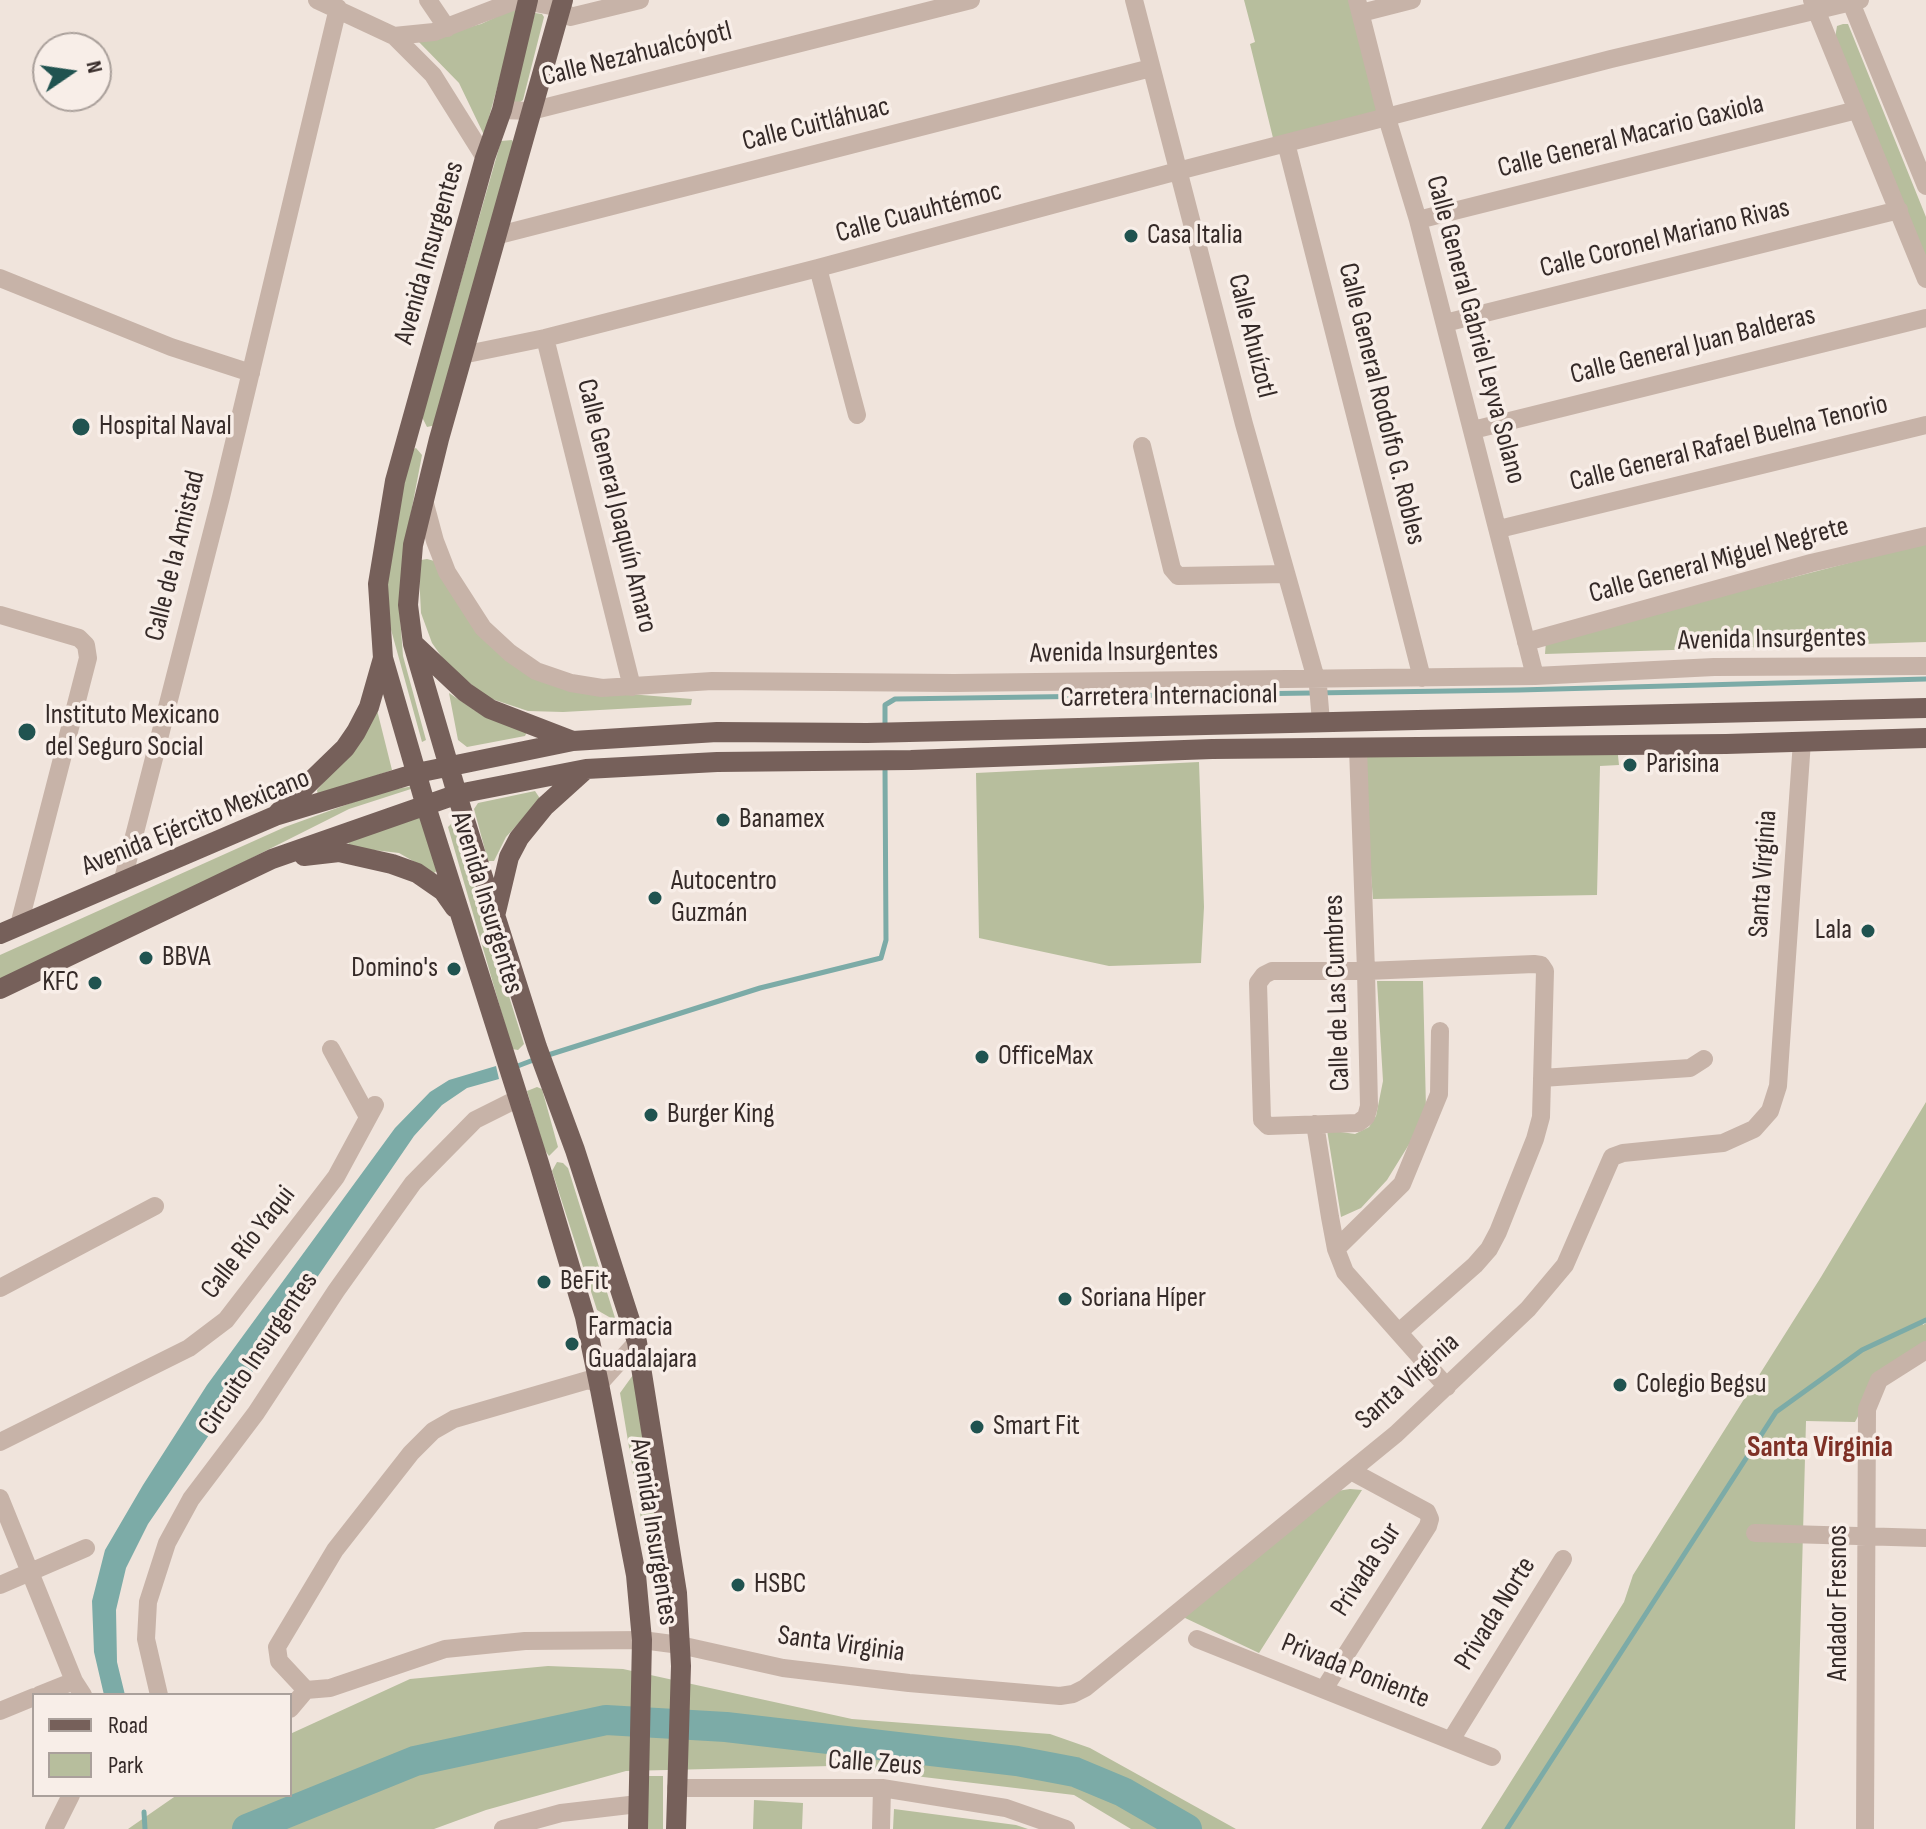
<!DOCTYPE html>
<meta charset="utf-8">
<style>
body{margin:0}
#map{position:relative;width:1926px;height:1829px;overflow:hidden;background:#f0e4dc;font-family:"Sofia Sans Condensed",sans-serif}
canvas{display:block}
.legend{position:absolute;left:32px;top:1693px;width:260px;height:104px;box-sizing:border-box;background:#f8eee8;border:2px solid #aaa09b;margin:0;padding:10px 14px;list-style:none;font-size:24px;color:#352a28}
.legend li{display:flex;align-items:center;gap:16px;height:40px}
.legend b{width:40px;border:2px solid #aaa09b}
.north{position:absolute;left:32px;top:32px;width:80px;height:80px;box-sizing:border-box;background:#f8eee8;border:2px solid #aaa09b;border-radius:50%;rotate:77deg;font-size:22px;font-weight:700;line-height:32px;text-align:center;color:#352a28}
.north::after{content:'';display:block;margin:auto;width:28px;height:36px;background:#205350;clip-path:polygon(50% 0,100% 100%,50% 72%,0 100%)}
</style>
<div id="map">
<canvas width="1926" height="1829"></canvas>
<ul class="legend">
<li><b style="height:10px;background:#76605a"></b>Road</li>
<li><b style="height:22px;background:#b7be9d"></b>Park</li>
</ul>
<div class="north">N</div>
</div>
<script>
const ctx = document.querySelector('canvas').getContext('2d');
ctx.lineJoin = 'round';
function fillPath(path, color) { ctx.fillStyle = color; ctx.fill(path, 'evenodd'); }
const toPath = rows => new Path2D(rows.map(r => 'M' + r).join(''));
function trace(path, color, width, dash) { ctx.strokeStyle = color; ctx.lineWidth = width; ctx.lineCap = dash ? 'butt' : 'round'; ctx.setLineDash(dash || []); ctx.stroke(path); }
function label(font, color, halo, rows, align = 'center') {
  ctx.font = font + ' "Sofia Sans Condensed",sans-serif'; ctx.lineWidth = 7; ctx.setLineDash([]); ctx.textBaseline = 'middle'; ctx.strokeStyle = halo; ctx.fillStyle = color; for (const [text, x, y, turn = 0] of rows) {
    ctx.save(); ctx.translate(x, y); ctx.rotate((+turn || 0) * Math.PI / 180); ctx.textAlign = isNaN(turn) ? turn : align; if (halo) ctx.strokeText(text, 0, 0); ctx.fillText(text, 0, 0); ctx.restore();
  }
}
const green = toPath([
 [1244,0,1354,0,1384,116,1274,142,1250,44,1255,42],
 [520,6,484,135,459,83,418,41,481,24],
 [535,13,542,14,544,17,523,100,519,103,510,102],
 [1843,24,1848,24,1926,217,1926,278,1835,38,1837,26],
 [512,140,514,144,436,425,427,427,422,417,501,141],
 [416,448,422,455,407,534,399,604,403,656,426,740,422,742,387,615,386,573,408,451],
 [1926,543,1926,642,1545,654,1546,641],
 [427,559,438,562,484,635,578,690,692,699,691,705,563,712,528,711,486,697,446,663,432,643,421,613,419,574,421,560],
 [449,693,482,715,527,732,525,736,467,747,458,740],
 [377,710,392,770,318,796,317,790,351,750],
 [1617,746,1619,765,1600,766,1597,895,1373,899,1361,754],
 [1199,762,1204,907,1201,963,1109,966,979,938,976,773],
 [414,786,414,788,349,809,154,907,0,980,0,955,285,827,384,791],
 [535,791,539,797,539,801,506,837,494,861,488,861,474,809,478,803],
 [414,816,422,819,438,870,434,873,399,853,348,847,349,841],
 [454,821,524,1044,518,1050,512,1049,448,827],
 [1377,981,1423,981,1426,1109,1416,1133,1387,1180,1361,1208,1341,1217,1327,1130,1355,1134,1369,1127,1376,1116,1383,1081],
 [537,1087,542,1089,558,1147,549,1156,544,1149,527,1091],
 [1926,1102,1926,1318,1922,1321,1923,1325,1926,1323,1926,1352,1867,1399,1855,1422,1806,1421,1795,1829,1481,1829,1624,1602,1633,1575,1821,1277],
 [557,1162,563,1163,568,1168,616,1321,597,1310,552,1171],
 [638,1368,674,1624,665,1627,655,1564,648,1561,620,1393],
 [1350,1489,1362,1490,1259,1653,1183,1617,1337,1491],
 [548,1666,623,1669,852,1719,1050,1734,1090,1748,1236,1829,1131,1829,1074,1795,831,1766,626,1771,486,1810,434,1829,128,1829,177,1795,290,1795,290,1734,410,1679],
 [648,1776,663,1776,663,1829,648,1829],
 [754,1800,803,1803,802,1829,753,1829],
 [894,1809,1016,1825,1028,1829,893,1829]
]);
const water = toPath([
 [496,1066,499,1079,467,1088,442,1105,414,1136,148,1524,126,1568,116,1610,117,1662,125,1695,104,1695,94,1652,92,1601,105,1550,143,1485,207,1385,395,1128,430,1092,449,1080]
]);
const stream = toPath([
 [885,729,885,705,895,699,1519,690,1926,679],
 [545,1056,760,988,881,958,886,940,885,767],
 [515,1067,536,1059],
 [144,1812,145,1829],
 [1507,1829,1776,1412,1862,1350,1926,1320]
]);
const river = toPath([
 [247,1829,415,1761,606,1720,726,1727,1017,1761,1075,1772,1123,1792,1187,1829]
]);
const minor = toPath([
 [317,0,394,36],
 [428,0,447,28],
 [520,0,561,8,570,17,640,0],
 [1134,0,1244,424,1318,686,1321,722],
 [1357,0,1387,118,1418,220,1535,676],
 [1812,0,1926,279],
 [1850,0,1926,186],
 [1361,13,1412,0],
 [502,110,531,111,971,0],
 [1286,143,1422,678],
 [485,158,433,75,394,36,434,32,517,0],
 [1418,220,1857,110],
 [495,236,1151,68],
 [818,268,857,415],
 [0,278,171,347,251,373],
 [1445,323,1899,210],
 [545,338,632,687],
 [462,355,545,338,818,268,1178,171,1611,59,1860,0],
 [1473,430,1926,318],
 [1142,446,1172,569,1178,576,1286,574],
 [424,500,435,541,447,572,483,628,510,653,536,671,571,683,602,688,712,681,954,683,1535,676,1714,667,1926,666],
 [1499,529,1926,425],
 [0,615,79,638,86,645,88,658,19,925],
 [1526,642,1811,563,1926,536],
 [1358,748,1366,971,1369,1106,1366,1117,1358,1123,1268,1126,1262,1120,1258,983,1264,975,1272,971,1366,971,1534,964,1541,965,1545,971,1541,1117,1535,1139,1498,1232,1489,1249,1475,1265,1399,1332],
 [122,883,221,497,338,8],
 [331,1049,368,1117],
 [1542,1078,1690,1068,1704,1059],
 [1315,1124,1330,1217,1336,1249,1345,1272,1447,1387],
 [1336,1249,1402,1184,1439,1094,1440,1031],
 [0,1288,155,1206],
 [0,1442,189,1348,226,1320,336,1177,375,1105],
 [0,1498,74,1681,83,1695],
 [1755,1533,1926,1538],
 [0,1585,86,1548],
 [1197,1639,1492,1757],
 [1324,1689,1428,1526,1430,1519,1427,1512,1351,1471],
 [306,1690,279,1661,277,1647,335,1550,411,1453,433,1431,454,1419,588,1380,599,1384,637,1342],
 [39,1695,74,1681],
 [159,1695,146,1639,148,1602,167,1543,191,1499,256,1413,336,1291,413,1183,475,1120,519,1098],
 [290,1709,306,1690,330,1688,445,1649,525,1641,642,1640,680,1645,783,1668,909,1683,1060,1696,1073,1694,1085,1688,1396,1434,1528,1309,1565,1265,1612,1157,1623,1153,1723,1143,1754,1129,1770,1111,1778,1086,1802,741],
 [0,1711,34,1697],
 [1451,1740,1563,1559],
 [676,1788,882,1788,1006,1808,1066,1829],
 [54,1829,71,1795],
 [503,1829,561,1813,638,1804],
 [881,1829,882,1788],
 [1865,1829,1867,1409,1879,1380,1926,1350]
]);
const major = toPath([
 [528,0,502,110,485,158,395,481,378,584,383,658,425,803,539,1163,585,1317,599,1384,636,1575,642,1640,638,1829],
 [563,0,439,439,413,545,408,605,413,644,462,811,537,1047,575,1150,637,1342,677,1593,681,1666,676,1829],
 [415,645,465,692,490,709,573,741],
 [278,813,345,748,356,732,369,707,383,658],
 [304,856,339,852,392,864,417,873,443,891,455,908],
 [495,916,509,857,519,838,545,806,586,769],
 [0,934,275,816,417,773,573,741,717,732,867,733,1926,708],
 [0,989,272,859,458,794,586,769,717,762,911,760,1212,749,1726,744,1926,738]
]);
const markers = [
 [1131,236,8,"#205350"],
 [81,427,10,"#205350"],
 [27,732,10,"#205350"],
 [1630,765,8,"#205350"],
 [723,820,8,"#205350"],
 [655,898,8,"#205350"],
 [1868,931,8,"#205350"],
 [146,958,8,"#205350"],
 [454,969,8,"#205350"],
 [95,983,8,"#205350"],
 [982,1057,8,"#205350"],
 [651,1115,8,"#205350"],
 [544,1282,8,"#205350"],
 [1065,1299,8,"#205350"],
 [572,1344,8,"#205350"],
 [1620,1385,8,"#205350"],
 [977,1427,8,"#205350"],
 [738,1585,8,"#205350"]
];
const streetNames = [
 ["Calle Nezahualcóyotl",637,55,-14],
 ["Calle Cuitláhuac",816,125,-14],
 ["Calle General Macario Gaxiola",1631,137,-14],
 ["Calle Cuauhtémoc",919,213,-15],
 ["Calle Coronel Mariano Rivas",1665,239,-14],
 ["Avenida Insurgentes",430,253,-74],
 ["Calle General Gabriel Leyva Solano",1475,330,75],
 ["Calle Ahuízotl",1251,336,76],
 ["Calle General Juan Balderas",1693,346,-14],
 ["Calle General Rodolfo G. Robles",1381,404,76],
 ["Calle General Rafael Buelna Tenorio",1729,444,-14],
 ["Calle General Joaquín Amaro",616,506,76],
 ["Calle de la Amistad",176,556,-76],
 ["Calle General Miguel Negrete",1719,561,-15],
 ["Avenida Insurgentes",1772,640,-1],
 ["Avenida Insurgentes",1124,653,-1],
 ["Carretera Internacional",1169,697,-1],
 ["Avenida Ejército Mexicano",196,823,-22],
 ["Santa Virginia",1764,874,-86],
 ["Avenida Insurgentes",486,903,73],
 ["Calle de Las Cumbres",1338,993,-92],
 ["Calle Río Yaqui",249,1243,-52],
 ["Circuito Insurgentes",259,1354,-56],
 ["Santa Virginia",1408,1382,-42],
 ["Avenida Insurgentes",653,1532,81],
 ["Privada Sur",1367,1570,-57],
 ["Andador Fresnos",1839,1603,-90],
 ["Privada Norte",1496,1614,-58],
 ["Santa Virginia",841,1645,8],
 ["Privada Poniente",1355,1672,22],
 ["Calle Zeus",875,1764,4]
];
const poiNames = [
 ["Casa Italia",1147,236],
 ["Hospital Naval",99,427],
 ["Instituto Mexicano",45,716],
 ["del Seguro Social",45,748],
 ["Parisina",1646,765],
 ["Banamex",739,820],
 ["Autocentro",671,882],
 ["Guzmán",671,914],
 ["Lala",1852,931,"right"],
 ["BBVA",162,958],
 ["Domino's",438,969,"right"],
 ["KFC",79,983,"right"],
 ["OfficeMax",998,1057],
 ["Burger King",667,1115],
 ["BeFit",560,1282],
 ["Soriana Híper",1081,1299],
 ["Farmacia",588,1328],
 ["Guadalajara",588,1360],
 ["Colegio Begsu",1636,1385],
 ["Smart Fit",993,1427],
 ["HSBC",754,1585]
];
const neighbourhoodNames = [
 ["Santa Virginia",1820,1448]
];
fillPath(green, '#b7be9d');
fillPath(water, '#7caba7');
trace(stream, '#7caba7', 5);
trace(river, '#7caba7', 30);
trace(minor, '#c7b3a8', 18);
trace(major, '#76605a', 20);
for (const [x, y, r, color] of markers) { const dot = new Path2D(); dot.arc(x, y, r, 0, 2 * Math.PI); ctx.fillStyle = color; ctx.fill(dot); trace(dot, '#f8eee8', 3); }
label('28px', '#352a28', '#f8eee8', streetNames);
label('28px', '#352a28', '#f8eee8', poiNames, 'left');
label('bold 30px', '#7e3026', '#f8eee8', neighbourhoodNames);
</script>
